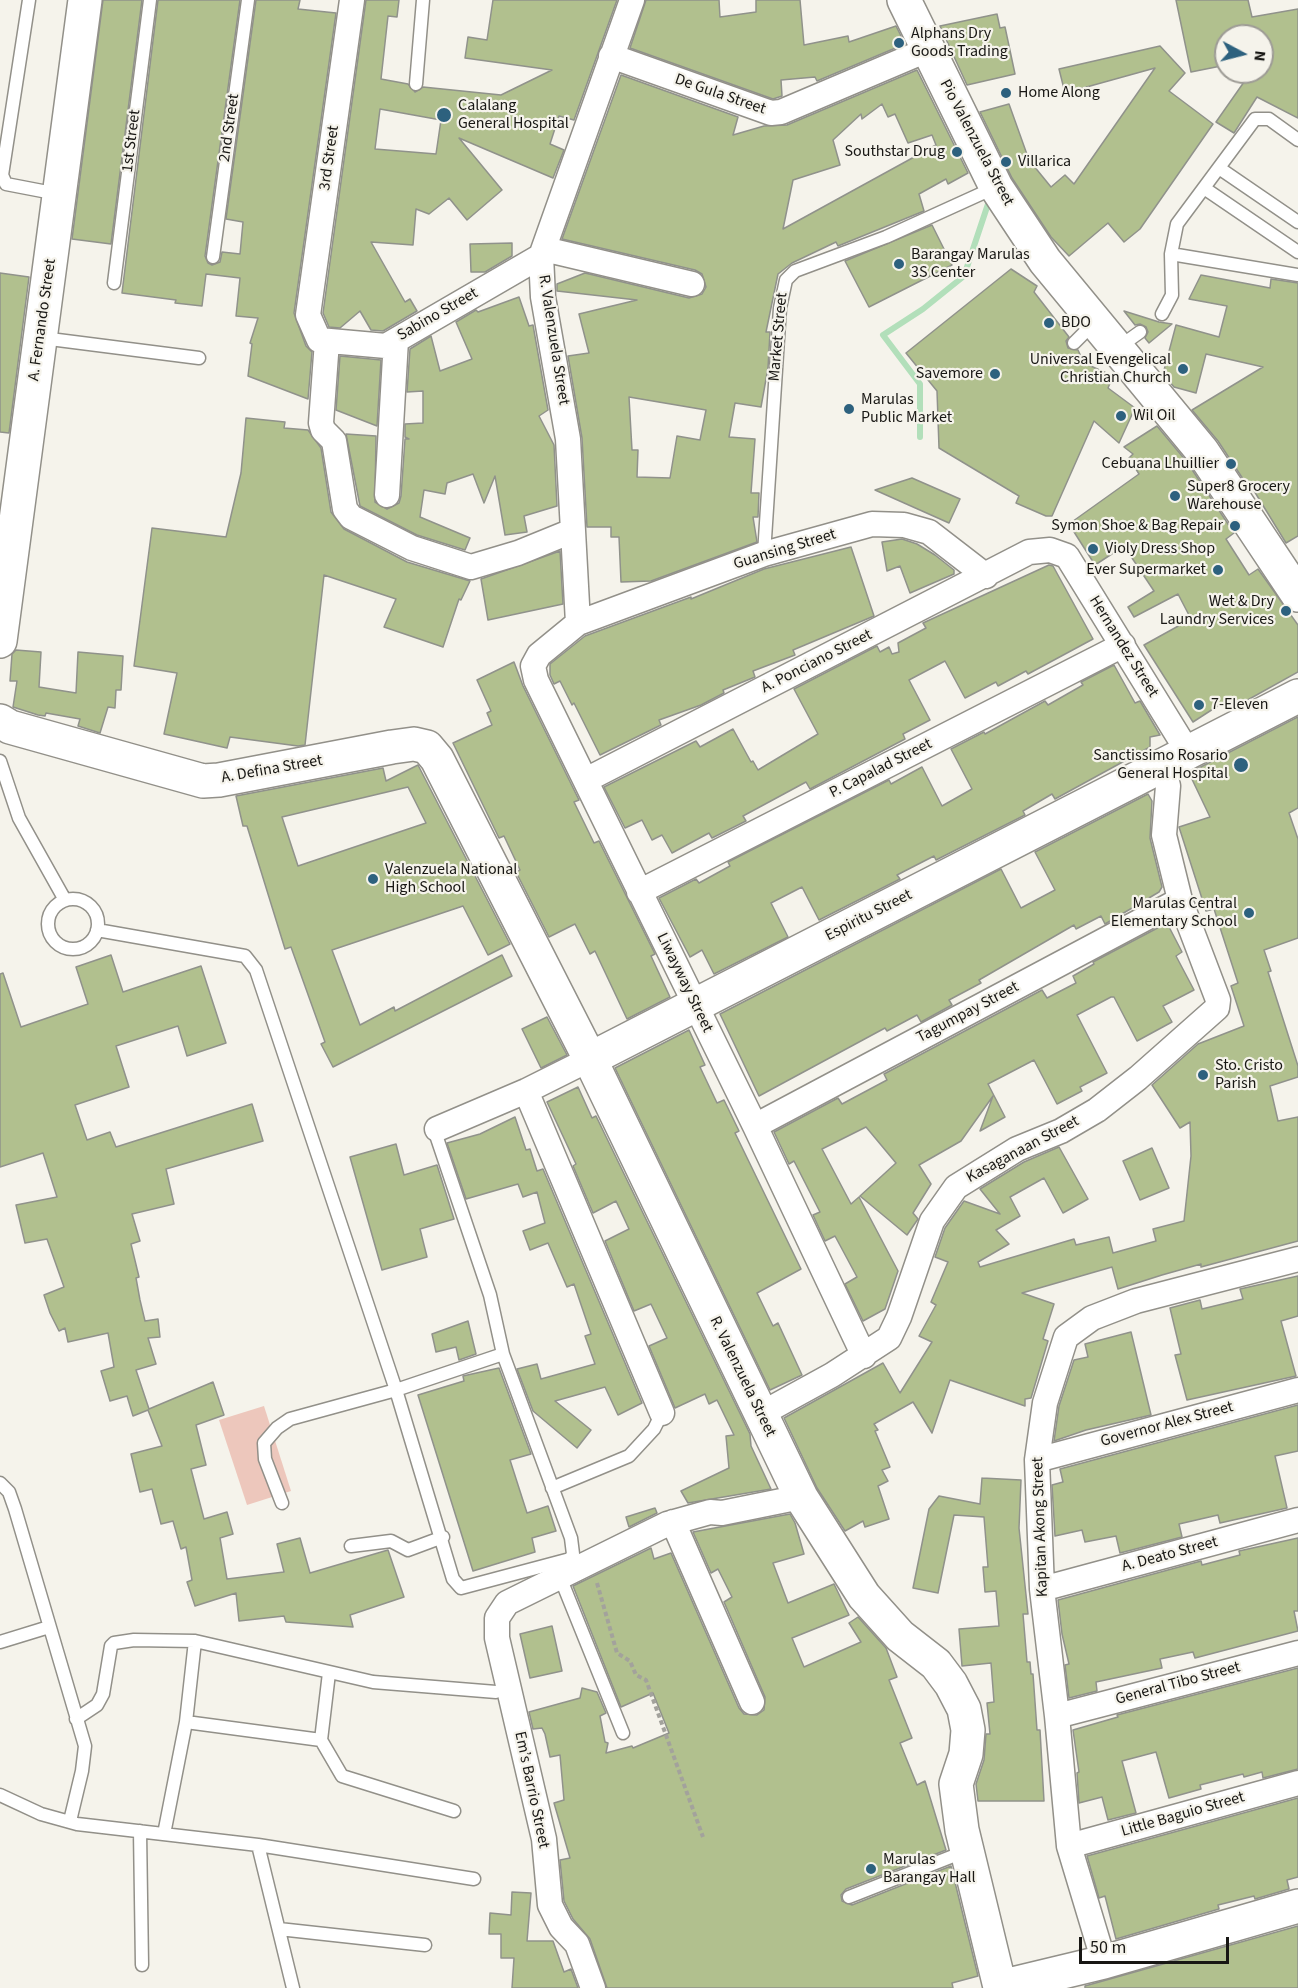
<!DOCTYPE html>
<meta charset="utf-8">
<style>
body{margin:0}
#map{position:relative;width:1298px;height:1988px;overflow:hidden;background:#f5f3eb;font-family:"Source Sans 3",sans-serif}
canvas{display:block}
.north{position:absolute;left:1214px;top:24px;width:60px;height:60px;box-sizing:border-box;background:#f5f3eb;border:2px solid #9d9b95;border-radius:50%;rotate:97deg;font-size:16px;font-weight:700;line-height:24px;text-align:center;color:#181714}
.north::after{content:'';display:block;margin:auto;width:21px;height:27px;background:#2d617e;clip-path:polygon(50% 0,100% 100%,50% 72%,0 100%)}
.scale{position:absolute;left:1079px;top:1937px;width:150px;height:27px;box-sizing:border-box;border:3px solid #181714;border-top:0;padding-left:8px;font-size:18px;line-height:21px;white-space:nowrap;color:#181714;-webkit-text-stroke:4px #f5f3eb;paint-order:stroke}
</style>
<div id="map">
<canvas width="1298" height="1988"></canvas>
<div class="north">N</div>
<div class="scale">50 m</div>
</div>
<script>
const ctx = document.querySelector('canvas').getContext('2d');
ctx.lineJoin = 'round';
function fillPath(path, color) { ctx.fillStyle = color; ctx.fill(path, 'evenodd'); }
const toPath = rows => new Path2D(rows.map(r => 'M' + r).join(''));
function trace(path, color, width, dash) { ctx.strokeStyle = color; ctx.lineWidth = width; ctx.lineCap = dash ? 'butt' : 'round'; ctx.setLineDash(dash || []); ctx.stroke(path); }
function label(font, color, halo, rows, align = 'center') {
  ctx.font = font + ' "Source Sans 3",sans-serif'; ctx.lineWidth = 4.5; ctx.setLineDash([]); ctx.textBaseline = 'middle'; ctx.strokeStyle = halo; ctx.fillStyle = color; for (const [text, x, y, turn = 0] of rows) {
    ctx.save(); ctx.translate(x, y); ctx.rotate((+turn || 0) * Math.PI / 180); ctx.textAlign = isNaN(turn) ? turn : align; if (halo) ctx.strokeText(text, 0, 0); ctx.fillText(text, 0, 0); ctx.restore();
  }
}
const green = toPath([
 [264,1406,291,1491,247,1505,219,1420]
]);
const stream = toPath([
 [920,437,920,384,883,335,923,309,964,276,990,198]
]);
const building = toPath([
 [103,0,142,0,111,244,72,239,103,0],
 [158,0,240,0,205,256,208,263,212,265,220,262,222,252,240,254,243,222,226,219,256,0,300,0,298,9,336,13,294,313,306,346,312,352,308,399,248,376,252,344,250,343,258,318,236,316,240,278,206,274,202,306,175,303,176,300,122,293,158,0],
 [366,0,399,0,397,17,388,16,381,79,408,84,415,92,423,87,501,95,552,70,465,58,468,37,487,40,493,0,617,0,574,120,559,116,550,144,564,150,553,178,459,138,502,190,467,220,449,198,429,214,416,209,413,245,371,242,405,302,410,299,417,311,383,331,371,330,360,311,340,328,329,327,323,313,366,0],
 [380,109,441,120,436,154,375,149,380,109],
 [646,0,719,0,720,17,756,12,756,0,800,0,804,45,848,36,849,42,896,26,905,44,817,81,815,77,781,80,782,96,773,99,630,48,646,0],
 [1176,0,1248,0,1252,17,1298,9,1298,118,1257,97,1234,133,1216,122,1251,72,1262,72,1262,36,1226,36,1226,65,1191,72,1176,0],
 [997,14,1000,28,1005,27,1015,74,967,85,940,26,997,14],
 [1160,46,1185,73,1169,91,1213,124,1140,229,1124,242,1108,223,1069,256,1051,237,1012,178,980,112,1009,104,1029,160,1051,187,1065,175,1074,184,1155,68,1065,93,1059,69,1160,46],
 [917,70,968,173,948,184,946,179,919,194,924,211,838,246,836,242,792,263,778,274,766,332,770,332,768,368,761,407,735,403,729,437,755,439,751,493,759,493,758,517,753,517,757,542,651,581,621,582,619,537,611,537,611,527,587,527,582,438,568,356,589,353,579,314,637,300,557,291,557,284,585,273,689,298,702,294,706,287,702,274,695,270,562,239,621,75,738,117,733,135,764,126,787,125,917,70],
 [882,104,888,117,895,114,908,143,932,135,936,145,783,229,793,180,840,165,833,140,861,114,862,119,882,104],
 [629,397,706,410,700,440,677,436,670,478,637,477,638,450,632,450,629,397],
 [932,225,952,265,869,307,845,261,932,225],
 [512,243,512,256,485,272,471,272,470,244,512,243],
 [1011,269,1037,286,1034,292,1069,337,1066,341,1068,348,1078,350,1084,363,1113,376,1108,388,1135,408,1119,443,1094,421,1052,516,1046,516,1016,503,1019,496,939,448,937,391,906,353,1011,269],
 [0,273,29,277,9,433,0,432,0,273],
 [1201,275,1270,288,1271,279,1298,283,1298,536,1286,543,1248,481,1245,482,1218,441,1192,410,1263,367,1206,354,1196,393,1174,387,1163,374,1176,325,1219,337,1227,306,1189,299,1201,275],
 [519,297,529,326,533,325,548,410,539,416,554,445,557,506,524,516,527,532,505,535,495,476,484,503,473,474,447,483,445,494,424,490,420,517,470,538,465,550,417,535,360,506,346,434,376,436,375,502,387,509,399,503,401,496,405,439,409,439,405,437,405,424,423,423,423,391,407,392,410,349,431,336,440,371,472,359,456,322,476,310,478,312,519,297],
 [1124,311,1159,322,1172,324,1149,343,1145,338,1148,332,1146,327,1140,324,1135,325,1124,311],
 [340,356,381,360,377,426,336,410,340,356],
 [246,418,285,422,284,428,308,430,321,448,331,512,344,529,407,562,470,581,461,600,459,599,443,647,384,627,396,599,324,575,305,745,298,746,230,737,227,748,164,734,177,673,134,666,152,528,226,537,241,473,246,418],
 [1157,426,1187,462,1234,533,1226,539,1249,575,1258,569,1298,625,1298,672,1235,707,1230,698,1193,722,1144,645,1191,619,1178,594,1134,617,1128,607,1154,591,1124,546,1095,565,1069,524,1139,474,1129,458,1133,454,1124,447,1157,426],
 [912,478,960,499,949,523,875,490,912,478],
 [902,539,917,544,935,555,954,570,954,574,910,593,900,566,887,571,882,542,902,539],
 [851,547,874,616,793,650,795,655,753,671,755,677,723,690,724,693,701,705,659,720,661,725,600,755,574,703,572,705,560,681,554,684,550,675,550,664,585,636,691,597,691,599,764,569,851,547],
 [560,551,563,604,488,620,481,579,560,551],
 [1049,565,1053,566,1093,639,1028,674,1026,671,998,686,996,682,965,698,945,661,909,680,930,720,903,734,905,739,810,789,806,782,743,816,746,821,712,838,709,833,672,853,662,835,652,840,642,820,625,828,604,787,696,741,700,747,733,729,751,762,753,761,758,770,818,734,794,689,877,646,880,652,889,647,892,654,899,652,898,643,926,628,923,623,1049,565],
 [16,650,41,652,39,687,76,693,78,652,123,656,121,690,116,690,115,708,108,707,100,733,78,726,80,719,46,713,45,716,38,715,13,707,17,681,10,681,12,654,16,650],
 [514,662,523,686,579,800,574,802,594,843,599,841,655,954,651,956,670,997,627,1019,595,951,590,954,575,924,549,937,516,872,520,870,504,836,499,838,453,743,492,725,487,713,491,711,477,680,514,662],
 [1114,665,1135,703,1140,701,1160,735,1150,737,1150,747,1055,799,1052,794,1023,811,1025,815,936,860,934,856,897,875,900,879,819,920,802,887,771,903,788,937,714,974,702,950,690,957,659,898,696,879,699,883,730,866,728,862,889,780,891,784,922,767,942,806,972,789,951,749,984,732,985,734,1045,701,1048,705,1083,685,1081,682,1114,665],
 [1298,717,1298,808,1289,813,1298,839,1298,938,1264,950,1271,971,1268,972,1298,1066,1298,1077,1270,1086,1278,1121,1298,1117,1298,1241,1201,1267,1201,1264,1162,1275,1118,1289,1112,1267,1022,1293,1054,1304,1043,1339,1048,1341,1031,1398,1025,1399,1025,1406,950,1380,932,1433,913,1402,874,1424,878,1430,875,1431,890,1467,882,1470,888,1481,878,1486,889,1519,865,1527,863,1521,845,1531,817,1488,784,1418,883,1363,900,1393,932,1342,919,1336,936,1305,931,1302,948,1262,935,1257,945,1228,964,1201,1000,1214,980,1189,1024,1162,1059,1147,1088,1199,1063,1213,1044,1178,1010,1197,1020,1216,996,1230,1009,1244,978,1262,980,1267,1074,1239,1076,1245,1109,1237,1113,1253,1156,1241,1153,1229,1184,1221,1191,1156,1190,1122,1180,1128,1152,1085,1198,1044,1244,1026,1231,986,1238,983,1214,909,1206,911,1179,827,1210,817,1189,773,1298,717],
 [418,765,510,944,488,955,463,906,332,950,360,1025,394,1007,395,1011,502,955,512,976,333,1067,321,1044,325,1042,291,947,285,949,247,826,243,826,236,796,383,768,386,781,418,765],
 [408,787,426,823,298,866,282,817,408,787],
 [1148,794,1152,801,1150,838,1162,887,1159,892,1105,924,1101,916,1076,929,1074,925,979,980,981,983,949,1000,952,1005,921,1022,917,1015,887,1031,885,1028,759,1096,720,1014,1001,869,1021,908,1055,890,1035,852,1148,794],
 [1167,923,1182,952,1176,956,1194,990,1163,1006,1172,1022,1137,1041,1114,997,1111,997,1077,1015,1107,1073,1080,1087,1082,1091,1057,1104,1034,1060,988,1084,1005,1117,980,1131,993,1096,961,1141,919,1165,931,1184,913,1213,918,1219,907,1235,860,1196,896,1163,866,1127,822,1149,851,1204,859,1197,898,1271,885,1309,863,1321,845,1284,857,1277,835,1236,825,1241,813,1215,820,1212,794,1161,789,1164,774,1132,838,1098,842,1104,887,1080,884,1074,1042,990,1047,998,1076,983,1073,976,1094,964,1093,962,1167,923],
 [111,955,123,992,201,966,226,1043,187,1056,178,1026,116,1046,129,1087,75,1105,87,1140,110,1132,116,1147,252,1104,263,1141,166,1169,174,1204,132,1214,140,1241,131,1244,139,1277,136,1278,140,1300,145,1321,158,1319,160,1337,148,1338,156,1364,136,1370,149,1409,213,1382,224,1415,196,1425,206,1465,191,1469,204,1519,227,1512,233,1534,220,1538,227,1579,284,1572,277,1544,300,1538,310,1573,388,1550,404,1597,350,1615,353,1627,286,1622,284,1616,239,1621,236,1593,195,1606,187,1582,192,1580,186,1547,181,1549,173,1521,161,1524,152,1489,140,1492,131,1454,162,1446,148,1410,133,1416,127,1396,110,1401,101,1371,114,1367,108,1333,68,1342,65,1328,59,1331,50,1313,44,1295,64,1287,47,1239,25,1243,16,1205,57,1197,43,1153,0,1167,0,974,3,973,21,1027,88,1004,76,967,111,955],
 [547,1017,567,1055,541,1068,522,1029,547,1017],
 [689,1030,705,1065,700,1067,717,1103,724,1100,739,1131,735,1133,801,1269,757,1293,773,1326,778,1323,802,1375,770,1390,615,1068,689,1030],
 [578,1087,592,1118,596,1116,750,1434,751,1446,771,1489,688,1503,681,1491,729,1468,726,1436,734,1435,717,1400,709,1404,705,1394,675,1408,649,1346,667,1338,651,1304,634,1311,605,1241,629,1229,616,1201,593,1213,573,1166,576,1164,547,1102,578,1087],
 [515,1117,526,1150,530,1149,537,1171,543,1169,642,1403,618,1415,605,1387,555,1401,591,1430,577,1448,533,1411,517,1369,537,1364,541,1379,595,1364,585,1336,591,1334,574,1284,567,1287,548,1243,530,1250,523,1231,545,1223,537,1192,523,1197,518,1184,466,1199,447,1143,480,1134,515,1117],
 [396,1144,404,1175,437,1165,454,1219,420,1229,427,1257,382,1270,350,1157,396,1144],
 [1152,1148,1169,1188,1140,1200,1123,1161,1152,1148],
 [1298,1276,1298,1316,1281,1321,1296,1376,1187,1400,1175,1355,1181,1354,1170,1308,1200,1300,1202,1309,1243,1299,1240,1289,1298,1276],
 [468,1321,476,1354,459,1360,456,1347,436,1352,432,1334,468,1321],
 [1131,1332,1151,1415,1086,1430,1054,1441,1059,1406,1074,1360,1088,1357,1085,1344,1131,1332],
 [499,1368,531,1454,510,1460,527,1513,548,1506,556,1531,532,1538,535,1552,473,1571,418,1395,464,1381,463,1376,499,1368],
 [1298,1405,1298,1451,1275,1456,1287,1508,1220,1523,1218,1515,1179,1524,1182,1537,1120,1553,1116,1536,1085,1542,1082,1530,1055,1536,1052,1485,1063,1482,1060,1469,1298,1405],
 [982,1478,1021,1480,1019,1528,1028,1614,1023,1614,1027,1662,1030,1662,1031,1674,1033,1674,1037,1730,1040,1730,1044,1801,978,1801,976,1784,984,1760,986,1734,990,1734,987,1703,994,1702,991,1663,962,1666,959,1629,999,1626,996,1591,985,1592,983,1567,988,1567,984,1517,954,1515,938,1593,913,1588,929,1509,939,1496,980,1504,982,1478],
 [655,1508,657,1513,629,1527,626,1517,655,1508],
 [790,1514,795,1523,804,1554,773,1563,788,1603,834,1584,849,1615,792,1638,804,1667,861,1642,849,1623,858,1617,886,1648,897,1677,889,1680,912,1738,900,1743,917,1785,925,1781,946,1850,846,1889,841,1895,842,1901,852,1905,951,1866,978,1976,952,1983,953,1988,607,1988,590,1939,573,1919,564,1901,560,1860,570,1858,554,1803,564,1800,560,1755,550,1757,545,1734,542,1728,533,1729,529,1712,580,1698,582,1688,597,1692,606,1713,600,1716,605,1742,608,1743,606,1753,632,1746,633,1748,669,1733,653,1693,621,1707,573,1586,651,1548,654,1559,671,1553,739,1708,744,1714,757,1715,764,1710,765,1697,724,1602,732,1597,718,1569,711,1573,693,1532,790,1514],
 [1298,1538,1298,1611,1294,1611,1298,1631,1195,1658,1193,1652,1160,1659,1162,1668,1096,1682,1097,1691,1069,1698,1065,1665,1069,1664,1062,1634,1058,1600,1201,1561,1202,1565,1240,1555,1239,1551,1298,1538],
 [552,1626,562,1671,530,1678,520,1634,552,1626],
 [1298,1668,1298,1769,1263,1778,1262,1772,1244,1777,1243,1774,1200,1785,1201,1789,1169,1798,1156,1752,1122,1761,1136,1813,1108,1820,1102,1797,1079,1803,1077,1773,1079,1772,1073,1730,1118,1717,1117,1715,1298,1668],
 [1298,1798,1298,1877,1287,1880,1289,1889,1255,1899,1254,1896,1218,1905,1219,1909,1116,1939,1105,1896,1099,1898,1087,1856,1298,1798],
 [512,1892,531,1893,527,1941,553,1941,564,1972,571,1969,578,1988,512,1988,514,1958,501,1958,501,1934,489,1934,490,1913,511,1915,512,1892],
 [1298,1926,1298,1988,1085,1988,1085,1986,1298,1926]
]);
const path = toPath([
 [597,1583,617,1653,630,1661,636,1675,646,1680,703,1837]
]);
const lane = toPath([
 [29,0,2,175,6,184,58,194],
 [416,84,423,0],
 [1219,168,1298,222],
 [1204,188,1298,252],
 [1171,254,1298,275],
 [213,257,248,0],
 [114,283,150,0],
 [1162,314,1172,295,1171,254,1177,224,1255,119,1269,119,1298,140],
 [42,338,199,358],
 [1074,343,1095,322],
 [1119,347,1140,332],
 [764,554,780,308,786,280,795,271,886,237,996,187],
 [0,761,19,818,65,900],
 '48 924a25 25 0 1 1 50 0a25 25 0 1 1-50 0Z',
 [97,930,245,956,256,970,396,1390,453,1579,461,1588,570,1559,573,1554,571,1538,503,1354],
 [0,1483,9,1492,15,1509,85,1746,82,1771,70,1821],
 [552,1488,629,1456,654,1429,662,1413],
 [282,1503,265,1459,264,1443,277,1428,290,1419,396,1390,503,1354,490,1295,437,1138,437,1129],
 [351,1546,391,1541,408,1550,443,1537],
 [560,1577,623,1733],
 [0,1642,49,1627],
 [329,1673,321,1740,342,1776,454,1811],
 [76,1719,97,1705,103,1694,111,1646,114,1643,134,1640,195,1641,373,1682,496,1692],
 [186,1722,321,1740],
 [0,1795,41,1814,77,1824,258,1845,474,1879],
 [140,1831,142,1965],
 [164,1834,186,1722,195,1641],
 [258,1845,293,1988],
 [849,1897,966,1851],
 [279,1929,425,1945]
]);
const street = toPath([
 [352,0,308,315,319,340,386,346,541,256],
 [611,56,771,113,781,112,927,50],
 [544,249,692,284],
 [327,341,321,423,323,430,334,441,345,509,351,517,412,548,471,567,518,553,572,531],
 [387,495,396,340],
 [578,623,568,439,543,297,541,256,632,0],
 [586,780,1029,552,1050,550,1067,556,1188,752],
 [639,892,1123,645],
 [526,1091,662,1413],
 [755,1126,1180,900],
 [437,1129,526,1091,590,1059],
 [864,1356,755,1126,536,680,533,666,539,655,578,623,764,554,872,524,904,525,929,532,986,576],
 [759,1415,832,1375,889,1338,899,1317,932,1221,956,1187,1017,1149,1061,1131,1097,1110,1138,1078,1217,1008,1218,1000,1180,900,1164,835,1168,786,1163,766],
 [1037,1460,1298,1390],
 [673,1522,752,1702],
 [1042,1589,1298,1520],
 [1057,1716,1298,1653],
 [1069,1846,1298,1783],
 [1104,1962,1069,1846,1057,1716,1042,1589,1037,1460,1045,1403,1066,1337,1092,1318,1136,1301,1298,1259],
 [593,1988,577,1944,561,1927,550,1905,544,1839,497,1638,497,1618,507,1603,667,1524,710,1512,722,1513,801,1497]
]);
const secondary = toPath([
 [904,0,996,187,1045,261,1202,451,1298,595],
 [0,641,85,0],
 [0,721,10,727,203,781,219,780,392,747,414,744,427,747,437,759,590,1059,801,1497,864,1596,900,1636,936,1664,951,1684,964,1709,968,1730,966,1754,956,1784,962,1830,1000,1987,1104,1962,1298,1906],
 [590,1059,1298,696]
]);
const markers = [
 [899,43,6,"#2d617e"],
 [1006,93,6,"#2d617e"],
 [444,115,8,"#2d617e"],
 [957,152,6,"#2d617e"],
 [1006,162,6,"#2d617e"],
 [899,264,6,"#2d617e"],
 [1049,323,6,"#2d617e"],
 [1183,369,6,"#2d617e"],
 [995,374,6,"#2d617e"],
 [849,409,6,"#2d617e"],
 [1121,416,6,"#2d617e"],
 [1231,464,6,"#2d617e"],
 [1175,496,6,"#2d617e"],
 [1235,526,6,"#2d617e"],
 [1093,549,6,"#2d617e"],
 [1218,570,6,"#2d617e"],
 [1286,611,6,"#2d617e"],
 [1199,705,6,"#2d617e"],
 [1241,765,8,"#2d617e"],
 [373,879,6,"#2d617e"],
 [1249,913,6,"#2d617e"],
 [1203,1075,6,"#2d617e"],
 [871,1869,6,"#2d617e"]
];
const poiNames = [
 ["Alphans Dry",911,34],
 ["Goods Trading",911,52],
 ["Home Along",1018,93],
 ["Calalang",458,106],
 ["General Hospital",458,124],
 ["Southstar Drug",945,152,"right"],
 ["Villarica",1018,162],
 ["Barangay Marulas",911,255],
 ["3S Center",911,273],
 ["BDO",1061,323],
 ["Universal Evengelical",1171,360,"right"],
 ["Christian Church",1171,378,"right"],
 ["Savemore",983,374,"right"],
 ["Marulas",861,400],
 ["Public Market",861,418],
 ["Wil Oil",1133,416],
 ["Cebuana Lhuillier",1219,464,"right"],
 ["Super8 Grocery",1187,487],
 ["Warehouse",1187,505],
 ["Symon Shoe & Bag Repair",1223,526,"right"],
 ["Violy Dress Shop",1105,549],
 ["Ever Supermarket",1206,570,"right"],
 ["Wet & Dry",1274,602,"right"],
 ["Laundry Services",1274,620,"right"],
 ["7-Eleven",1211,705],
 ["Sanctissimo Rosario",1228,756,"right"],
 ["General Hospital",1228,774,"right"],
 ["Valenzuela National",385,870],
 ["High School",385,888],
 ["Marulas Central",1237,904,"right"],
 ["Elementary School",1237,922,"right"],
 ["Sto. Cristo",1215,1066],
 ["Parish",1215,1084],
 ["Marulas",883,1860],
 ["Barangay Hall",883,1878]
];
const streetNames = [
 ["De Gula Street",720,95,19],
 ["2nd Street",230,128,-82],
 ["1st Street",132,141,-83],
 ["Pio Valenzuela Street",976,143,62],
 ["3rd Street",330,158,-82],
 ["Sabino Street",438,315,-30],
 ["A. Fernando Street",43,320,-82],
 ["Market Street",779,337,-85],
 ["R. Valenzuela Street",553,340,81],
 ["Guansing Street",785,550,-17],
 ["Hernandez Street",1123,647,58],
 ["A. Ponciano Street",817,662,-27],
 ["P. Capalad Street",881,769,-27],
 ["A. Defina Street",272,770,-10],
 ["Espiritu Street",869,916,-27],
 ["Liwayway Street",684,983,64],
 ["Tagumpay Street",968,1013,-28],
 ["Kasaganaan Street",1023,1150,-28],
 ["R. Valenzuela Street",742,1377,64],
 ["Governor Alex Street",1167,1425,-15],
 ["Kapitan Akong Street",1041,1527,-92],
 ["A. Deato Street",1170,1555,-15],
 ["General Tibo Street",1178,1684,-15],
 ["Em’s Barrio Street",531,1790,78],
 ["Little Baguio Street",1183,1815,-16]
];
fillPath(green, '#edc7bc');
trace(stream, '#b2dfba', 6);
fillPath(building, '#b1c08e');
trace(building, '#90928b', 1.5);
trace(lane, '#929089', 15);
trace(street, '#929089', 27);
trace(secondary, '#929089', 36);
trace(path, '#a3a29c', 4, [4.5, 3]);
trace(lane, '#fff', 12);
trace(street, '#fff', 24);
trace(secondary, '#fff', 33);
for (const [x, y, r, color] of markers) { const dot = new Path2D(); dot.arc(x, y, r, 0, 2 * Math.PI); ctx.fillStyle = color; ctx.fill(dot); trace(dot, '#f5f3eb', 2); }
label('16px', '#181714', '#f5f3eb', poiNames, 'left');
label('16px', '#181714', '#f5f3eb', streetNames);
</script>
